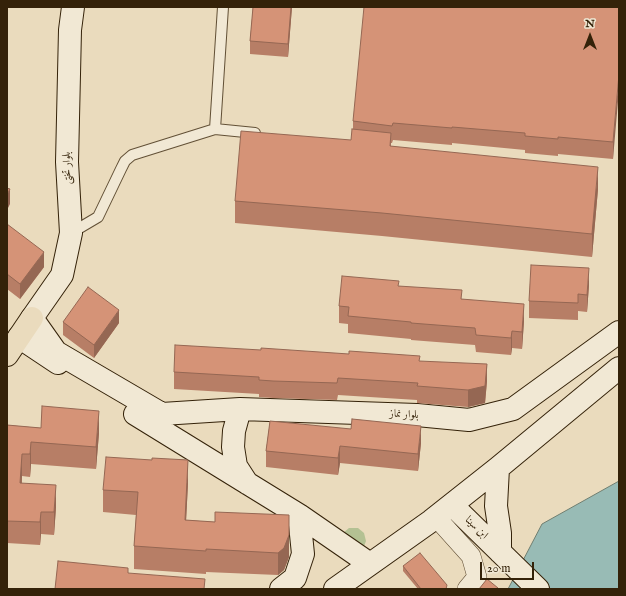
<!DOCTYPE html>
<meta charset="utf-8">
<style>
body{margin:0}
#map{position:relative;width:626px;height:596px;overflow:hidden;background:#eadbbd;font-family:"IM FELL English",serif}
canvas{display:block}
.frame{position:absolute;inset:0;border:8px solid #342209;pointer-events:none}
.north{position:absolute;left:570px;top:16px;width:40px;height:40px;-webkit-text-stroke:3px #f1e8d4;paint-order:stroke;rotate:0deg;font-size:11px;font-weight:700;line-height:16px;text-align:center;color:#342209}
.north::after{content:'';display:block;margin:auto;width:14px;height:18px;background:#342209;clip-path:polygon(50% 0,100% 100%,50% 72%,0 100%)}
.scale{position:absolute;left:480px;top:562px;width:54px;height:18px;box-sizing:border-box;border:2px solid #342209;border-top:0;padding-left:5px;font-size:12px;line-height:14px;white-space:nowrap;color:#342209;-webkit-text-stroke:3px #f1e8d4;paint-order:stroke}
</style>
<div id="map">
<canvas width="626" height="596"></canvas>
<div class="frame"></div>
<div class="north">N</div>
<div class="scale">20 m</div>
</div>
<script>
const ctx = document.querySelector('canvas').getContext('2d');
ctx.lineJoin = 'round';
function fillPath(path, color) { ctx.fillStyle = color; ctx.fill(path, 'evenodd'); }
const toPath = rows => new Path2D(rows.map(r => 'M' + r).join(''));
function trace(path, color, width, dash) { ctx.strokeStyle = color; ctx.lineWidth = width; ctx.lineCap = dash ? 'butt' : 'round'; ctx.setLineDash(dash || []); ctx.stroke(path); }
function label(font, color, halo, rows, align = 'center') {
  ctx.font = font + ' "IM FELL English",Amiri,serif'; ctx.lineWidth = 4; ctx.setLineDash([]); ctx.textBaseline = 'middle'; ctx.strokeStyle = halo; ctx.fillStyle = color; for (const [text, x, y, turn = 0] of rows) {
    ctx.save(); ctx.translate(x, y); ctx.rotate((+turn || 0) * Math.PI / 180); ctx.textAlign = isNaN(turn) ? turn : align; if (halo) ctx.strokeText(text, 0, 0); ctx.fillText(text, 0, 0); ctx.restore();
  }
}
const green = toPath([
 [349,528,358,528,364,533,366,541,363,549,343,533]
]);
const water = toPath([
 [619,481,619,589,508,589,542,524,619,481]
]);
const lane = toPath([
 [215,129,223,7],
 [71,233,98,217,121,169,125,161,132,155,215,129,255,133]
]);
const street = toPath([
 [436,517,471,556,477,577,467,589]
]);
const secondary = toPath([
 [73,7,70,30,67,162,71,233,62,275,32,318,56,352,162,414,240,409,417,415,469,420,513,409,619,332],
 [19,337,58,363],
 [240,409,234,431,233,447,236,466,247,483],
 [135,414,299,515,370,564],
 [498,468,496,506,500,533,500,552],
 [452,505,538,589],
 [281,589,295,578,303,554,299,515],
 [335,589,431,521,498,468,619,368]
]);
const primary = toPath([
 [7,355,32,318]
]);
const wall = toPath([
 [253,7,292,7,288,57,250,54,250,41],
 [619,7,613,159,558,154,558,156,525,153,525,150,452,143,452,145,393,140,392,143,391,143,391,146,598,189,592,257,382,236,235,223,235,201,351,140,353,129,353,121],
 [7,224,44,267,20,299,7,289],
 [589,285,587,312,578,311,578,320,529,318,529,301],
 [399,286,462,299,524,321,522,349,512,348,511,355,476,352,475,345,411,340,411,339,348,333,348,324,339,323,339,306],
 [63,322,119,323,94,358,63,335],
 [420,361,487,381,485,403,468,407,417,403,417,400,338,395,337,400,273,398,259,397,259,394,174,389,174,372],
 [270,421,421,443,418,471,340,463,338,475,266,467,266,451],
 [7,425,99,433,96,469,31,464,30,477,22,476,22,483,56,507,54,535,41,534,40,545,7,543],
 [188,483,186,520,215,522,289,515,289,557,284,570,278,575,206,572,206,574,134,569,134,546,136,515,103,512,103,490],
 [403,566,447,589,418,589,403,571]
]);
const shadedWall = toPath([
 [291,7,292,7,288,57,288,44],
 [619,74,619,90,613,159,613,142],
 [598,167,598,189,592,257,592,234],
 [10,189,10,204,7,210,7,195],
 [44,252,44,267,20,299,20,284],
 [589,268,589,285,587,312,587,295],
 [524,304,524,321,522,349,522,332],
 [119,310,119,323,94,358,94,345],
 [512,331,512,348,511,355,511,338],
 [487,364,487,381,485,403,468,407,468,390],
 [99,411,99,433,96,469,96,447],
 [421,426,421,443,418,471,418,454],
 [31,442,31,464,30,477,30,454],
 [340,446,340,463,338,475,338,458],
 [22,454,22,476,20,505,20,483],
 [188,460,188,483,185,542,185,520],
 [56,485,56,507,54,535,54,512],
 [41,512,41,534,40,545,40,522],
 [289,535,289,557,284,570,278,575,278,553]
]);
const building = toPath([
 [253,7,291,7,288,44,250,41,253,7],
 [364,7,619,7,619,74,613,142,558,137,558,139,525,136,525,133,452,127,452,128,393,123,392,126,353,121,364,7],
 [352,129,391,133,390,146,598,167,592,234,382,213,235,201,241,131,351,140,352,129],
 [7,188,10,189,7,195,7,188],
 [7,224,44,252,20,284,7,274,7,224],
 [531,265,589,268,587,295,578,294,578,303,529,301,531,265],
 [342,276,399,281,398,286,462,290,461,299,524,304,522,332,512,331,511,338,476,335,475,328,411,323,411,322,348,316,349,307,339,306,342,276],
 [88,287,119,310,94,345,63,322,88,287],
 [175,345,261,350,261,348,349,354,349,351,420,356,419,361,487,364,485,386,468,390,417,386,418,383,338,378,337,383,273,381,259,380,259,377,174,372,175,345],
 [42,406,99,411,96,447,31,442,30,454,22,454,20,483,56,485,54,512,41,512,40,522,7,521,7,425,41,428,42,406],
 [352,419,421,426,418,454,340,446,338,458,266,451,270,421,351,429,352,419],
 [106,457,152,460,152,458,188,460,185,520,215,522,215,512,289,515,289,535,284,548,278,553,206,549,206,551,134,546,138,492,103,490,106,457],
 [420,553,447,585,446,589,421,589,403,566,420,553],
 [58,561,128,568,128,573,205,579,204,589,55,589,58,561],
 [487,579,498,588,498,589,479,589,487,579]
]);
const streetNames = [
 ["بلوار تختی",68,168,-92],
 ["بلوار نماز",404,415,3],
 ["ابن سینا",476,528,44]
];
fillPath(green, '#b4c193');
fillPath(water, '#98bbb5');
trace(water, '#707e70', 1);
trace(lane, '#625036', 12);
trace(street, '#625036', 20);
trace(secondary, '#342209', 24);
trace(primary, '#342209', 24);
trace(lane, '#f1e8d4', 10);
trace(street, '#f1e8d4', 19);
trace(secondary, '#f1e8d4', 22);
trace(primary, '#eadbbd', 22);
fillPath(wall, '#b77e66');
fillPath(shadedWall, '#956753');
fillPath(building, '#d59377');
trace(building, '#956753', 1);
label('11px', '#342209', '#f1e8d4', streetNames);
</script>
